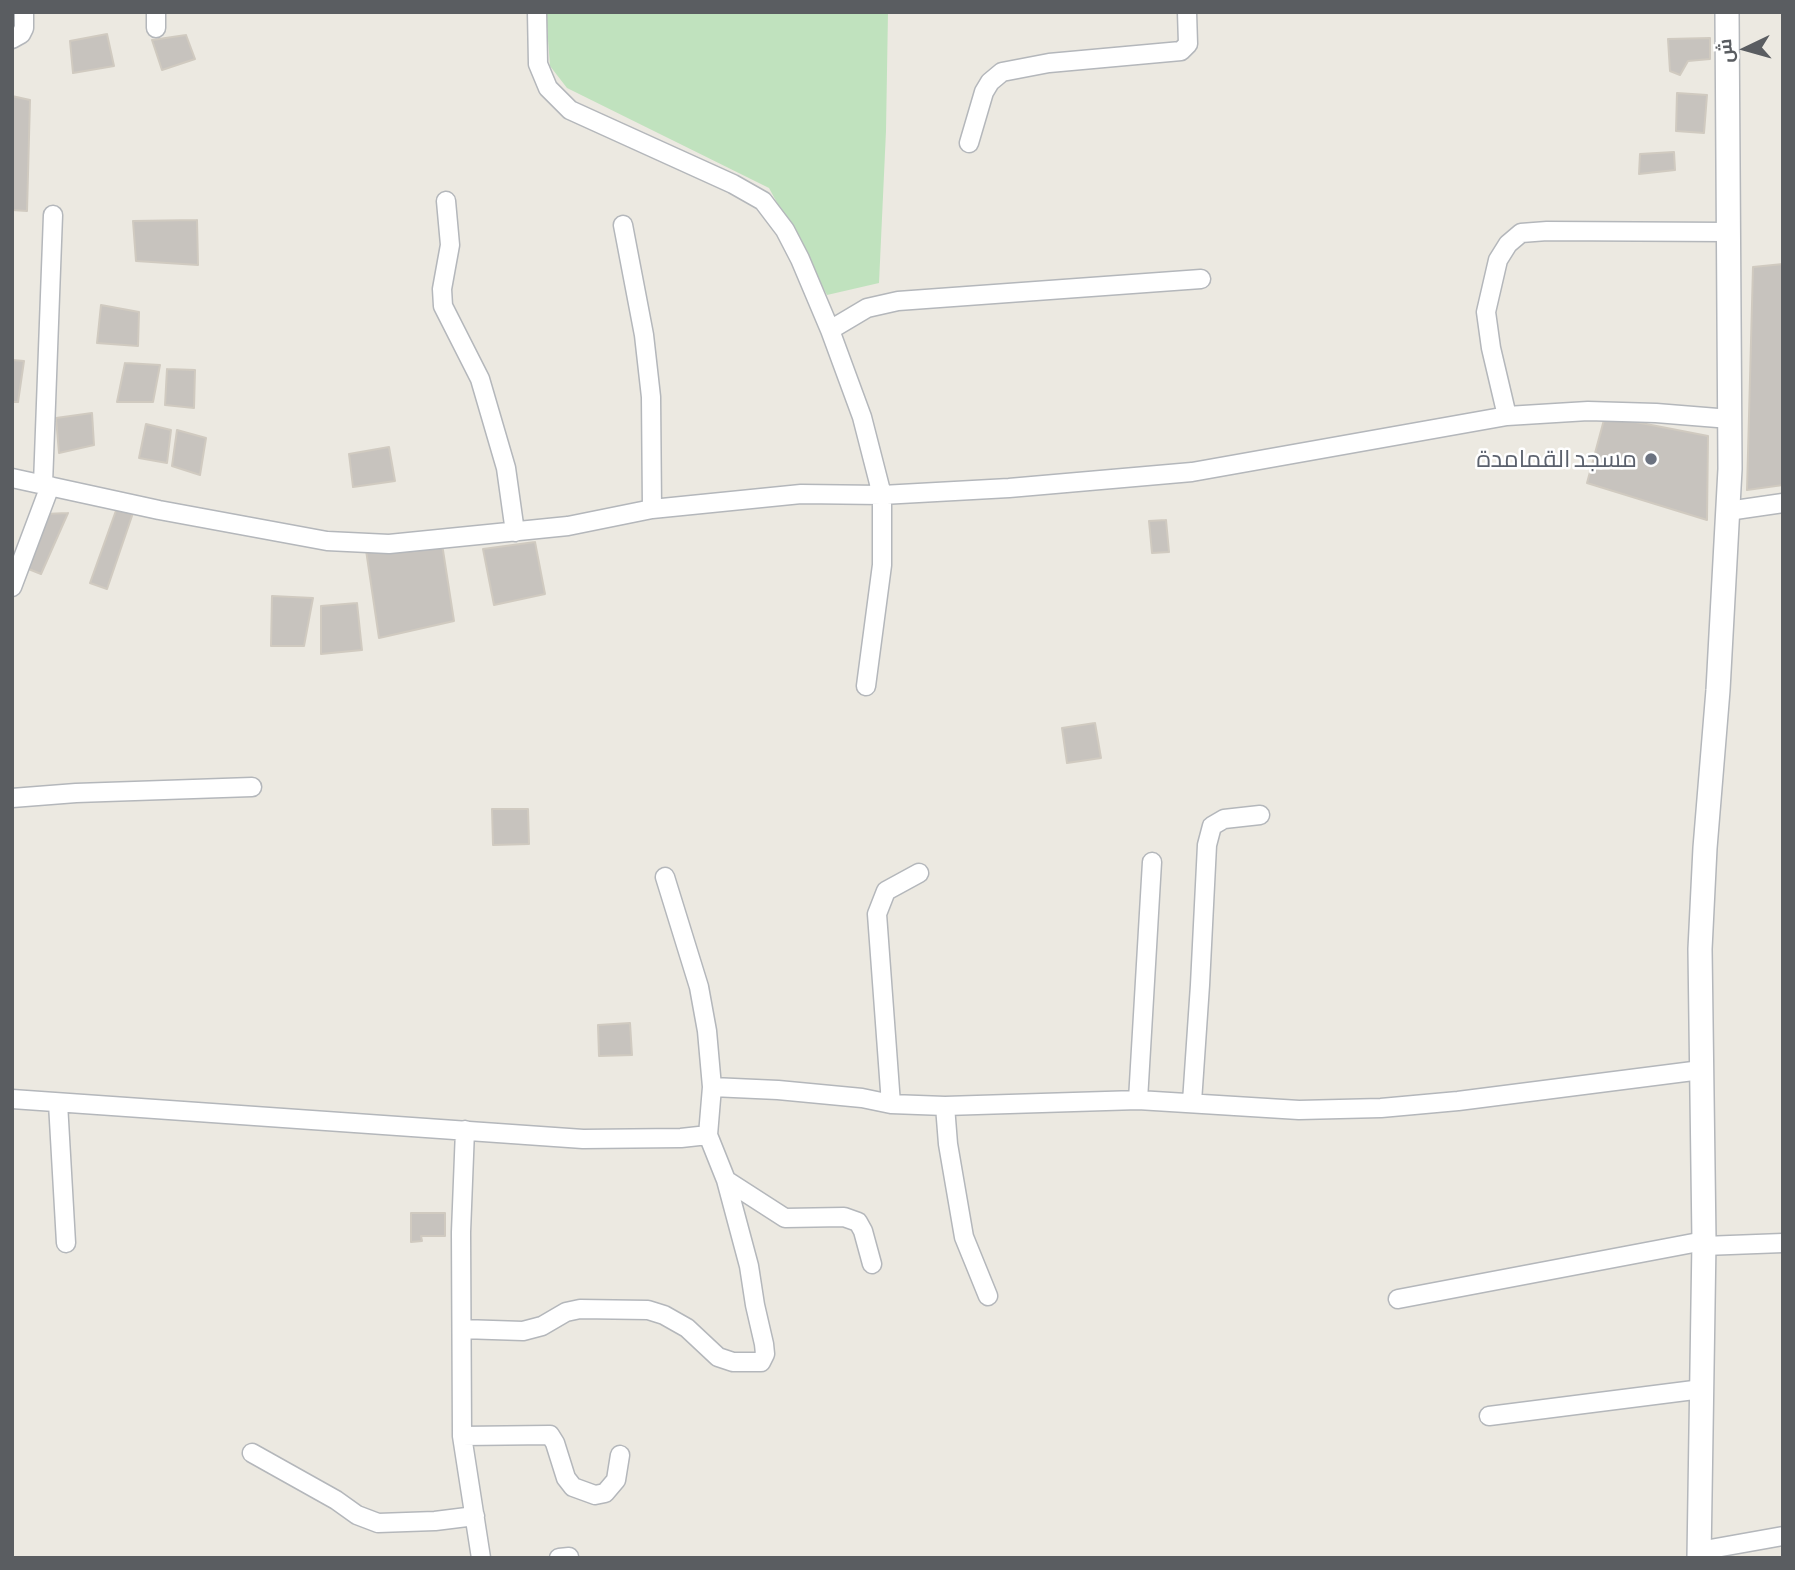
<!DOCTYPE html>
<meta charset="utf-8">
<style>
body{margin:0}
#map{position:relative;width:1795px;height:1570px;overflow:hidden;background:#ece9e1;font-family:"Asap Condensed",Cairo,sans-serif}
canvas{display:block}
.frame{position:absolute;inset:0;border:14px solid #5a5d61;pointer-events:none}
.north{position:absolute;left:1711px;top:14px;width:70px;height:70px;-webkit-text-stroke:5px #fff;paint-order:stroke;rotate:265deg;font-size:19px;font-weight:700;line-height:28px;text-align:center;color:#5a5d61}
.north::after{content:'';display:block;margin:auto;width:24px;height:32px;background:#5a5d61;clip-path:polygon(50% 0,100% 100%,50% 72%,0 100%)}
</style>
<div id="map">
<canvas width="1795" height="1570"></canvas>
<div class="frame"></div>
<div class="north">ش</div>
</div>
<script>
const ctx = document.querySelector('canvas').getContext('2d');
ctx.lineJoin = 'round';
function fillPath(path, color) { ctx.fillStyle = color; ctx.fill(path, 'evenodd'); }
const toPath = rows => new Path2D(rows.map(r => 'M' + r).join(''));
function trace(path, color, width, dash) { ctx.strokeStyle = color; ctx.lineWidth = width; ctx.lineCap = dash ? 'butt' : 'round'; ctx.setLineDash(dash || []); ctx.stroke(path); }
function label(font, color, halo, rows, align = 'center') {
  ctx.font = font + ' "Asap Condensed",Cairo,sans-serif'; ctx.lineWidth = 5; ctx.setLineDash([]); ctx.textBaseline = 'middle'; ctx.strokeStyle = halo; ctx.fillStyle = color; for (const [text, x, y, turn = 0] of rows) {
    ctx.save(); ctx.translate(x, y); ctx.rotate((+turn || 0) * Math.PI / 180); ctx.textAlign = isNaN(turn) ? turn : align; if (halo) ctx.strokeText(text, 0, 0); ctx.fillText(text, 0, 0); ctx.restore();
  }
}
const green = toPath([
 [546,12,888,12,886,131,879,283,827,295,769,188,567,88,550,66]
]);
const building = toPath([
 [107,34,114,66,73,73,70,41,107,34],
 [186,35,195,59,162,70,152,40,186,35],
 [1710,38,1710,59,1688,61,1680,75,1670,71,1668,39,1710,38],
 [1677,93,1707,95,1704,133,1676,131,1677,93],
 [12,96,30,100,27,211,12,210,12,96],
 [1674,152,1675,170,1639,174,1640,154,1674,152],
 [197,220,198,265,136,261,133,221,197,220],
 [1783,264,1783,485,1747,490,1753,267,1783,264],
 [101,305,139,312,138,346,97,343,101,305],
 [12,360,24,361,18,402,12,402,12,360],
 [125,363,160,365,153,402,117,402,125,363],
 [167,369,195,370,194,408,165,405,167,369],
 [92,413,94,445,59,453,56,418,92,413],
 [1605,416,1708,436,1707,520,1587,483,1605,416],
 [146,424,171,430,167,463,139,458,146,424],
 [177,430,206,438,200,475,172,466,177,430],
 [389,447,395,481,353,487,349,454,389,447],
 [118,505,134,510,107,589,90,583,118,505],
 [68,513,41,574,26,568,44,514,68,513],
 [1166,520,1169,552,1152,553,1149,521,1166,520],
 [535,542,545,594,494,605,483,549,535,542],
 [442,544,454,621,379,638,366,550,442,544],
 [272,596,313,598,304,646,271,646,272,596],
 [357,603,362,650,321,654,321,606,357,603],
 [1095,723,1101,758,1067,763,1062,728,1095,723],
 [492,809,528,809,529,844,493,845,492,809],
 [630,1023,632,1055,599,1056,598,1025,630,1023],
 [411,1213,445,1213,445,1236,421,1236,422,1241,411,1242,411,1213]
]);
const minor = toPath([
 [156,12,156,28],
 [537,12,538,64,548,88,570,110,733,184,763,201,785,230,800,259,830,330,862,417,882,495,882,565,866,686],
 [12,39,21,34,24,28,24,12],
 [969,143,984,92,990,82,1002,72,1049,63,1181,51,1188,44,1187,12],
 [446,201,450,245,442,289,443,306,480,379,506,468,515,532],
 [623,225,644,335,651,397,652,509],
 [830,330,867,308,898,301,1201,279],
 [1507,416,1491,348,1486,312,1498,260,1508,244,1521,233,1547,231,1727,232],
 [12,478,159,510,327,541,389,544,568,526,652,509,801,494,882,495,1009,488,1192,472,1507,416,1588,411,1656,413,1730,419],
 [43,484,53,215],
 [1728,511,1783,503],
 [12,587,50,486],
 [12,798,76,793,252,787],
 [665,877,699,987,707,1031,712,1087],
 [12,1099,583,1139,681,1138,708,1135,712,1087,778,1090,862,1098,891,1104,945,1106,1138,1100,1299,1110,1381,1108,1458,1101,1701,1070],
 [1138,1100,1152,862],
 [1192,1102,1200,985,1207,845,1212,826,1224,819,1260,815],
 [58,1103,66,1243],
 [891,1104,877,914,886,891,919,873],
 [945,1106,948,1144,964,1237,988,1296],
 [465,1130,461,1232,462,1436,481,1558],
 [726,1180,785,1218,844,1217,858,1222,863,1231,872,1264],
 [1704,1246,1783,1243],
 [1398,1299,1704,1241],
 [462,1329,523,1331,542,1326,566,1312,580,1309,648,1310,664,1315,687,1328,718,1357,733,1362,761,1362,765,1354,764,1344,755,1305,749,1266,726,1180,708,1135],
 [1489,1416,1702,1389],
 [462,1436,550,1435,555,1443,566,1478,573,1487,595,1495,605,1493,616,1480,620,1455],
 [252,1453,336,1500,357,1515,378,1523,435,1521,475,1516],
 [1699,1551,1783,1536],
 [559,1558,569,1557]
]);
const tertiary = toPath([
 [1699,1558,1704,1241,1700,949,1705,848,1718,690,1730,469,1727,12]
]);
const markers = [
 [1651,459,7,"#6b7280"]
];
const worshipNames = [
 ["مسجد القمامدة",1637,459]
];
fillPath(green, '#c0e2be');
fillPath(building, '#c7c3be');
trace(building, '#d0cac0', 2);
trace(minor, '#b4b7bb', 21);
trace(tertiary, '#b4b7bb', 26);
trace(minor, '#fff', 18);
trace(tertiary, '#fff', 23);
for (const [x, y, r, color] of markers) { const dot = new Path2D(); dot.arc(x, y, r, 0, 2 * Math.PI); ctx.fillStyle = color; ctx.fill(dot); trace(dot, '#fff', 2.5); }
label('24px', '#5b616d', '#fff', worshipNames, 'right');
</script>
